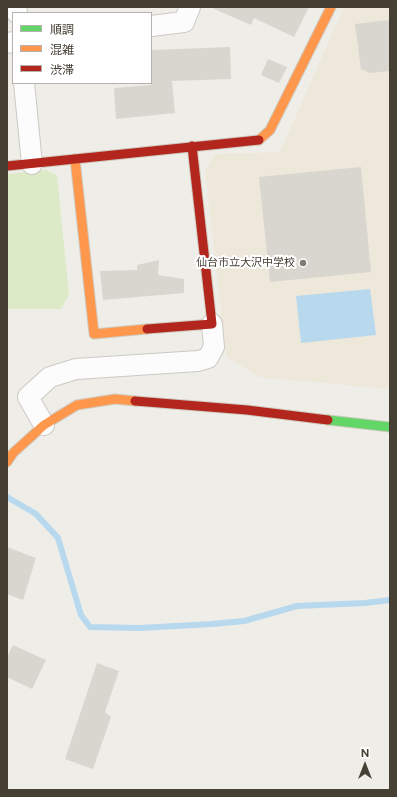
<!DOCTYPE html>
<meta charset="utf-8">
<style>
body{margin:0}
#map{position:relative;width:397px;height:797px;overflow:hidden;background:#efede8;font-family:"Public Sans","Noto Sans JP",sans-serif}
canvas{display:block}
.frame{position:absolute;inset:0;border:8px solid #453f34;pointer-events:none}
.legend{position:absolute;left:12px;top:12px;width:140px;height:72px;box-sizing:border-box;background:#fff;border:1px solid #b5b2ae;margin:0;padding:5px 7px;list-style:none;font-size:12px;color:#453f34}
.legend li{display:flex;align-items:center;gap:8px;height:20px}
.legend b{width:20px;border:1px solid #b5b2ae}
.north{position:absolute;left:345px;top:745px;width:40px;height:40px;-webkit-text-stroke:3px #fff;paint-order:stroke;rotate:0deg;font-size:11px;font-weight:700;line-height:16px;text-align:center;color:#453f34}
.north::after{content:'';display:block;margin:auto;width:14px;height:18px;background:#453f34;clip-path:polygon(50% 0,100% 100%,50% 72%,0 100%)}
</style>
<div id="map">
<canvas width="397" height="797"></canvas>
<div class="frame"></div>
<ul class="legend">
<li><b style="height:5px;background:#63d668"></b>順調</li>
<li><b style="height:5px;background:#ff974d"></b>混雑</li>
<li><b style="height:5px;background:#b3261e"></b>渋滞</li>
</ul>
<div class="north">N</div>
</div>
<script>
const ctx = document.querySelector('canvas').getContext('2d');
ctx.lineJoin = 'round';
function fillPath(path, color) { ctx.fillStyle = color; ctx.fill(path, 'evenodd'); }
const toPath = rows => new Path2D(rows.map(r => 'M' + r).join(''));
function trace(path, color, width, dash) { ctx.strokeStyle = color; ctx.lineWidth = width; ctx.lineCap = dash ? 'butt' : 'round'; ctx.setLineDash(dash || []); ctx.stroke(path); }
function label(font, color, halo, rows, align = 'center') {
  ctx.font = font + ' "Public Sans","Noto Sans JP",sans-serif'; ctx.lineWidth = 4; ctx.setLineDash([]); ctx.textBaseline = 'middle'; ctx.strokeStyle = halo; ctx.fillStyle = color; for (const [text, x, y, turn = 0] of rows) {
    ctx.save(); ctx.translate(x, y); ctx.rotate((+turn || 0) * Math.PI / 180); ctx.textAlign = isNaN(turn) ? turn : align; if (halo) ctx.strokeText(text, 0, 0); ctx.fillText(text, 0, 0); ctx.restore();
  }
}
const education = toPath([
 [344,7,390,7,390,389,259,377,226,356,205,170,216,154,280,152]
]);
const green = toPath([
 [46,170,57,175,69,295,61,309,7,309,7,174]
]);
const water = toPath([
 [370,289,376,335,301,343,296,296]
]);
const stream = toPath([
 [7,497,36,514,58,538,81,615,90,627,140,628,212,624,244,621,297,606,365,603,390,600]
]);
const building = toPath([
 [210,7,309,7,294,37,254,18,251,25],
 [390,20,390,71,370,73,361,69,355,24],
 [230,47,231,79,172,81,175,113,116,119,114,88,151,85,151,50],
 [268,59,287,67,279,83,261,75],
 [361,167,371,272,270,282,259,177],
 [159,260,158,275,184,279,184,293,103,300,100,271,137,270,137,265],
 [7,547,36,558,23,600,7,594],
 [13,645,46,660,32,689,7,677,7,657],
 [97,663,119,671,105,712,111,717,93,769,65,759]
]);
const street = toPath([
 [16,7,17,13],
 [151,26,184,22,190,7],
 [7,43,13,42],
 [24,83,32,164],
 [44,425,28,397,50,377,76,369,198,361,208,358,214,347,212,324]
]);
const fast = toPath([
 [328,420,390,427]
]);
const slow = toPath([
 [259,140,270,130,331,7],
 [75,159,94,334,147,329],
 [7,462,13,453,44,425,77,405,115,399,135,401]
]);
const jam = toPath([
 [7,166,259,140],
 [147,329,212,324,192,146],
 [135,401,247,410,328,420]
]);
const markers = [
 [303,263,4,"#807c73"]
];
const poiNames = [
 ["仙台市立大沢中学校",295,263]
];
fillPath(education, '#ede8da');
fillPath(green, '#dceac8');
fillPath(water, '#b8d8ee');
trace(stream, '#b8d8ee', 6);
fillPath(building, '#d9d6d0');
trace(street, '#ccc9c4', 22);
trace(fast, '#cfcabf', 11);
trace(slow, '#cfcabf', 11);
trace(jam, '#cfcabf', 11);
trace(street, '#fdfcfc', 20);
trace(fast, '#63d668', 9);
trace(slow, '#ff974d', 9);
trace(jam, '#b3261e', 9);
for (const [x, y, r, color] of markers) { const dot = new Path2D(); dot.arc(x, y, r, 0, 2 * Math.PI); ctx.fillStyle = color; ctx.fill(dot); trace(dot, '#fff', 1.5); }
label('11px', '#453f34', '#fff', poiNames, 'right');
</script>
